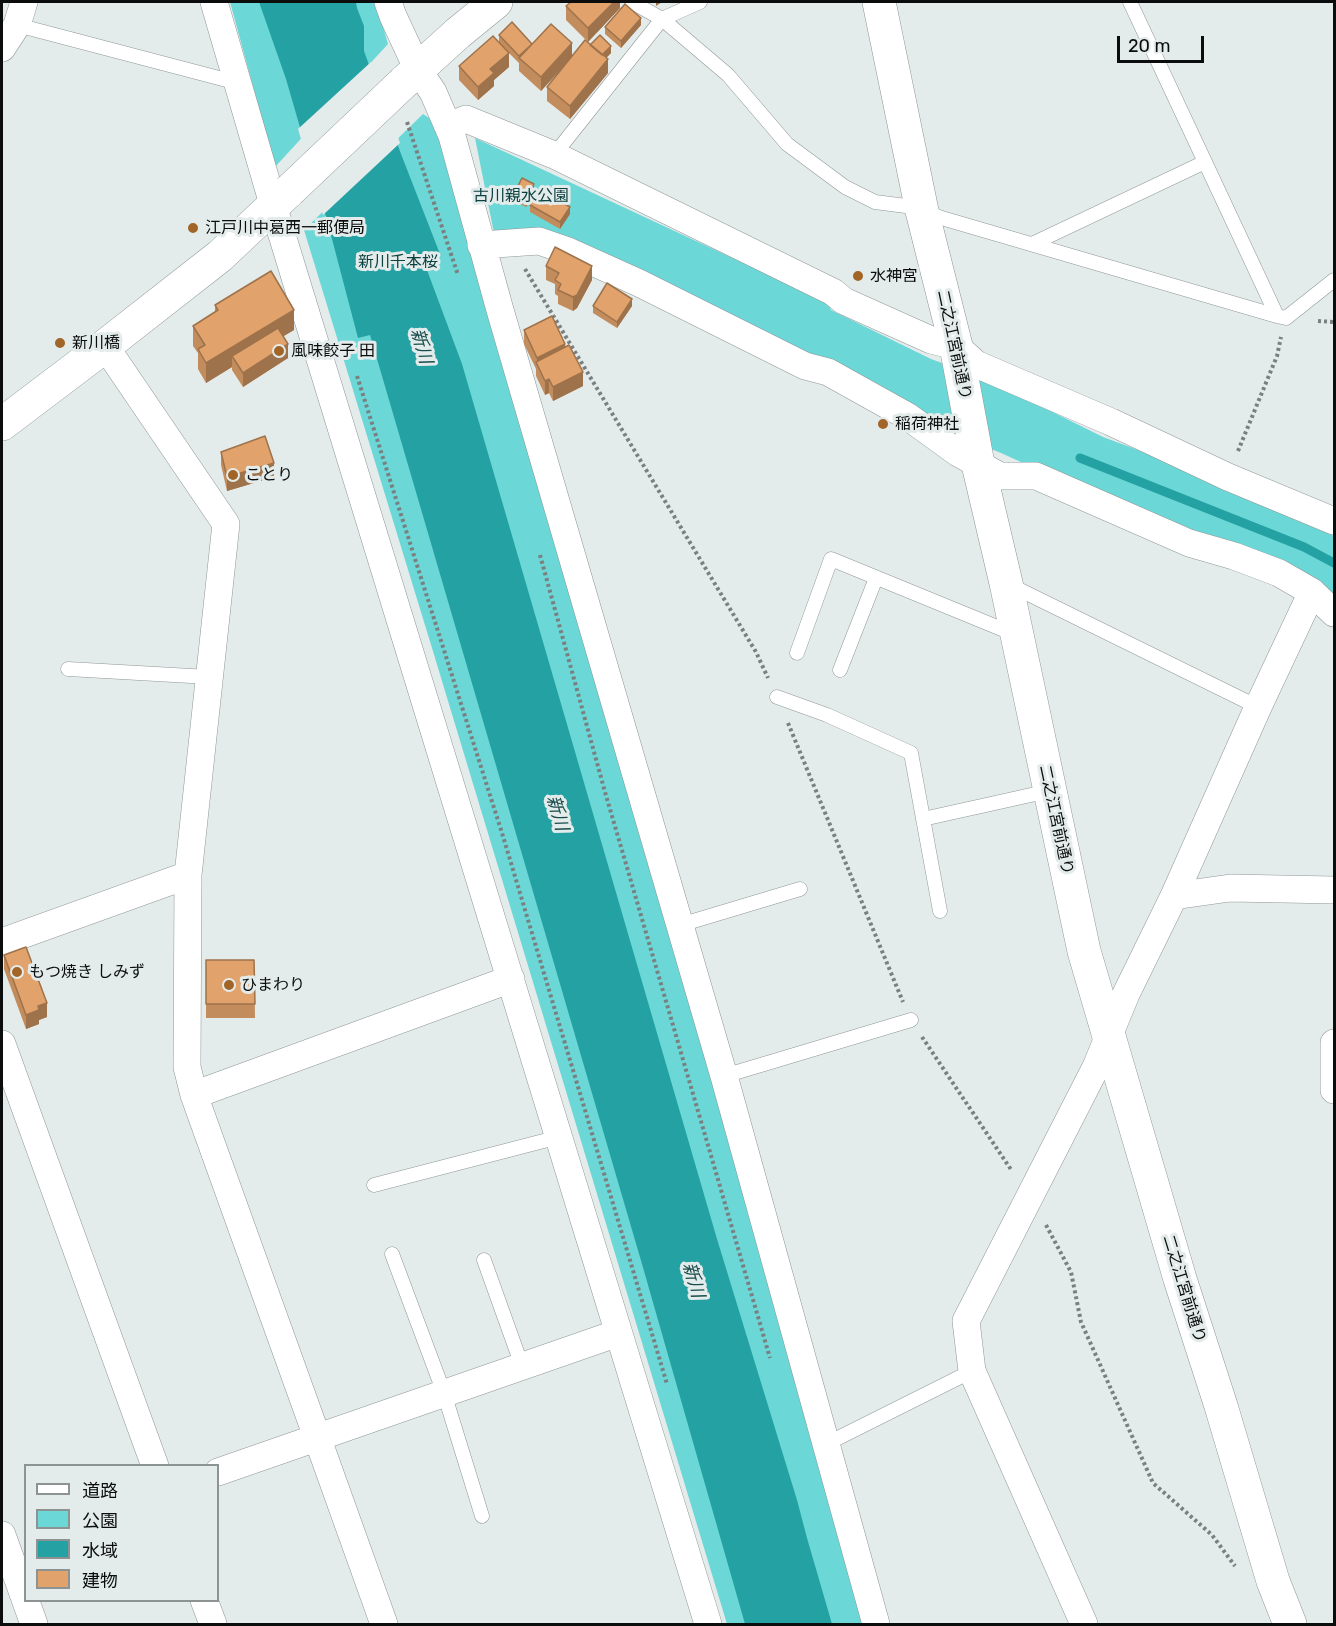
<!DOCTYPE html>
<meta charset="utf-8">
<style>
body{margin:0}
#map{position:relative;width:1336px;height:1626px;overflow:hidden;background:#e4ebeb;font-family:Rubik,"Noto Sans JP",sans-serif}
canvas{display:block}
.frame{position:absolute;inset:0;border:3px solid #0b0d0d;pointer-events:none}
.legend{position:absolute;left:24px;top:1464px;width:195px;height:138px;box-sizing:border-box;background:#e4ebeb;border:2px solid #8d9292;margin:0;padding:8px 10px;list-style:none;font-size:18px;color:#0b0d0d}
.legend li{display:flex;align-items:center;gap:12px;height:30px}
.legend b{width:30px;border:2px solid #8d9292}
.scale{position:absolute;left:1117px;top:36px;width:87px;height:27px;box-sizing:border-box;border:3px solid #0b0d0d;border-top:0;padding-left:8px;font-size:18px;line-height:21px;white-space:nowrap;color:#0b0d0d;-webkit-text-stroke:4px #e4ebeb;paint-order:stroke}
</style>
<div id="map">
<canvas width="1336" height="1626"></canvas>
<div class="frame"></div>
<ul class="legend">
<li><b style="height:8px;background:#fff"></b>道路</li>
<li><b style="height:16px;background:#6bd7d7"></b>公園</li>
<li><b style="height:16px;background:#24a2a3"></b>水域</li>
<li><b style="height:16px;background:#e1a36b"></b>建物</li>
</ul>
<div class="scale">20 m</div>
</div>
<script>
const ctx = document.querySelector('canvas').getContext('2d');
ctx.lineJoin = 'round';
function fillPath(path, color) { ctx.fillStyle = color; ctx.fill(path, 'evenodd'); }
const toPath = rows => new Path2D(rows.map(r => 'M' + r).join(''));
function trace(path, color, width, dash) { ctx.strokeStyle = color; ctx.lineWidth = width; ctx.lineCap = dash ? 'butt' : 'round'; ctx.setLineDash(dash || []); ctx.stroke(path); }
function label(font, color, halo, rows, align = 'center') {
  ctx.font = font + ' Rubik,"Noto Sans JP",sans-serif'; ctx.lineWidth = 6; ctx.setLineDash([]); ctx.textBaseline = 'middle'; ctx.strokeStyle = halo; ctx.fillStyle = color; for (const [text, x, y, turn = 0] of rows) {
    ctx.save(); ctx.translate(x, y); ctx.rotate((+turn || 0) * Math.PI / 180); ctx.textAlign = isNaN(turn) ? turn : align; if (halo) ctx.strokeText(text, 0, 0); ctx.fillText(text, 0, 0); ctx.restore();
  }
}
const green = toPath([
 [230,2,376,2,388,44,275,167],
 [423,114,443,127,868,1624,727,1624,432,648,304,230],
 [475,138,829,303,831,310,931,359,988,380,1103,437,1224,482,1334,536,1334,603,1001,453,947,431,494,233]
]);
const water = toPath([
 [259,2,356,2,357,8,364,26,364,51,401,154,440,254,424,262,462,364,717,1239,797,1500,807,1538,832,1624,745,1624,642,1264,370,335,358,338,327,220,297,117,286,79]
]);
const pier = toPath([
 [371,62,400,143,323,215,298,129]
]);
const stream = toPath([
 [1080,458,1304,547,1334,563]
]);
const path = toPath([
 [407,122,458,275],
 [525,269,756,652,768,678],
 [1318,321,1334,322],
 [357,376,502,833,667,1384],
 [1238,451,1277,356,1281,337],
 [540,555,605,792,770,1358],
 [788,723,903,1002],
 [922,1037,1012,1171],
 [1046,1225,1071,1272,1081,1322,1153,1483,1212,1535,1235,1566]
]);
const service = toPath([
 [632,2,662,19,728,75,787,144,845,187,875,202,906,206,922,211,945,219,1277,316,1286,318,1334,280],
 [17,25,238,83],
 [554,155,662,19,700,2],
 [1205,162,1277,316],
 [1032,244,1205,162,1130,2],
 [1010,585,1258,707],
 [797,653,831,559,1014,634],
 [68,669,209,677],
 [840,670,876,578],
 [777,697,827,715,911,753,940,911],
 [923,819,1049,791],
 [680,925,800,889],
 [724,1076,911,1020],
 [374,1185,559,1137],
 [392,1254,444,1393,482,1516],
 [484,1260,522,1366],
 [826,1444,972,1371]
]);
const minor = toPath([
 [214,2,282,235,708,1624],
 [388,2,393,16,418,70,433,92,452,136,500,310,724,1076,876,1624],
 [2,48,17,25,24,2],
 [448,126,466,119,554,155,833,292,844,301,931,340,956,346,976,364,1111,422,1228,477,1334,521],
 [481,245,539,241,568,251,639,283,805,366,828,372,907,416,958,453,1000,476,1036,476,1189,543,1234,556,1279,573,1312,592,1334,613],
 [105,346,226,524,188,875,187,1067,194,1095,317,1437,384,1624],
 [1174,896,1230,888,1334,890],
 [2,942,188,875],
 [1334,1043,1334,1090],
 [2,1044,155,1466],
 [194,1095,511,979],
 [218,1472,618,1333],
 [2,1535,34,1624],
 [204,1600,213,1624],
 [1084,1624,972,1371,966,1321,1096,1067,1126,994,1174,896,1258,707,1312,592]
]);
const tertiary = toPath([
 [879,2,922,211,956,346,978,464,1006,583,1084,951,1180,1279,1221,1406,1273,1581,1290,1624],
 [404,82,458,33,496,2],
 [2,424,105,346,220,256,289,191]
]);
const tertiaryBridge = toPath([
 [289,191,404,82]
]);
const wall = toPath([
 [620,2,620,8,588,42,566,20,566,6],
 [641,25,621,48,605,34,605,27],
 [499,35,532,44,572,56,590,45,611,53,606,58,608,73,570,119,547,101,547,87,566,64,541,91,519,71,519,63,509,53,509,67,494,80,494,86,478,100,459,80,459,66,499,42],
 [534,191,526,207,514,201,514,194],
 [530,205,570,214,560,229,530,212],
 [546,266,592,280,577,308,573,311,558,304,558,296,555,294,555,284,546,280],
 [215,305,294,330,283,336,288,358,243,387,232,370,232,367,206,383,198,369,198,353,193,346,193,326,215,313],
 [593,306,632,306,617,328,593,313],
 [524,330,565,347,583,386,553,401,549,393,545,395,536,376,536,369,524,344],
 [221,452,274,477,227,491,221,465],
 [4,955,47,1017,39,1020,39,1024,26,1029,4,969],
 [206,960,254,960,255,1018,206,1018]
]);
const shadedWall = toPath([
 [614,2,620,2,620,8,588,42,588,28],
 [656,2,662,2,656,6],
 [641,18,641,25,621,48,621,41],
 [572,43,572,57,541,91,541,77],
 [611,46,611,53,601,63,601,56],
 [509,53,509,67,494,80,494,86,478,100,478,87,490,69],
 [608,59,608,73,570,119,570,106],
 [534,184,534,191,526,207,526,200],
 [570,207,570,214,560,229,560,222],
 [592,266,592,280,577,308,573,311,573,297],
 [632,299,632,306,617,328,617,322],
 [294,310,294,330,237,364,232,356,232,367,206,383,206,363],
 [288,344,288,358,243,387,243,373],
 [565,344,565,358,537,364,537,358],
 [583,372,583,386,553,401,553,387],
 [549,379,549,393,545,395,545,381],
 [274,463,274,477,227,491,227,477],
 [47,1003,47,1017,39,1020,39,1024,26,1029,26,1015,38,1006]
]);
const building = toPath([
 [571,2,614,2,588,28,566,6,571,2],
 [625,4,641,18,621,41,605,27,625,4],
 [512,22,532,44,519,56,499,35,512,22],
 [551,24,572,43,541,77,519,58,551,24],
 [600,35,611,46,602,55,590,45,600,35],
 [493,36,509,53,490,69,494,73,478,87,459,66,493,36],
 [585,40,608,59,570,106,547,87,585,40],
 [522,178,534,184,526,200,514,194,522,178],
 [540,190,570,207,560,222,530,205,540,190],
 [555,247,592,266,577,295,573,297,558,290,561,284,555,280,559,273,546,266,555,247],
 [271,271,294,310,206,363,198,349,205,345,193,326,218,310,215,305,271,271],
 [607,283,632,299,617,322,593,306,607,283],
 [552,316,565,344,537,358,524,330,552,316],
 [278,328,288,344,243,373,232,356,278,328],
 [569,345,583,372,553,387,549,379,545,381,536,362,569,345],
 [265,436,274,463,227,477,221,452,265,436],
 [26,947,47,1003,38,1006,39,1010,26,1015,4,955,26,947],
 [206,960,254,960,255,1004,206,1004,206,960]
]);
const markers = [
 [193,228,6,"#a16527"],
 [858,276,6,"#a16527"],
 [60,343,6,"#a16527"],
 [279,351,6,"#a16527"],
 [883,424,6,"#a16527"],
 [233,475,6,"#a16527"],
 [17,972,6,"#a16527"],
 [229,985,6,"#a16527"]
];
const parkNames = [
 ["古川親水公園",521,196],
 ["新川千本桜",398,262]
];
const poiNames = [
 ["江戸川中葛西一郵便局",205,228],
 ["水神宮",870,276],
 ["新川橋",72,343],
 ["風味餃子 田",291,351],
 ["稲荷神社",895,424],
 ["ことり",245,475],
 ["もつ焼き しみず",29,972],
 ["ひまわり",241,985]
];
const streetNames = [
 ["二之江宮前通り",954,345,78],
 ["二之江宮前通り",1056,820,78],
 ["二之江宮前通り",1184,1289,73]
];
const waterNames = [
 ["新川",421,346,74],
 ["新川",557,813,74],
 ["新川",693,1280,74]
];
fillPath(green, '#6bd7d7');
fillPath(water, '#24a2a3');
fillPath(pier, '#e4ebeb');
trace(stream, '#24a2a3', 9);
trace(service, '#909797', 15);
trace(minor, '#909797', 28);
trace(tertiary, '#909797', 34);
trace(path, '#7a7f7f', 4, [3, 3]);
trace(service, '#fff', 14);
trace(minor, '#fff', 27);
trace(tertiary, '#fff', 33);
trace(tertiaryBridge, '#909797', 34, []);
trace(tertiaryBridge, '#fff', 33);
fillPath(wall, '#c28c5c');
fillPath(shadedWall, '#9e724b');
fillPath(building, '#e1a36b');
trace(building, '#9e724b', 1.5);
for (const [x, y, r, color] of markers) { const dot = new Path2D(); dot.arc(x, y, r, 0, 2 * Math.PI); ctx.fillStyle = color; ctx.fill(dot); trace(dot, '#e4ebeb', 2); }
label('16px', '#0b4141', '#e4ebeb', parkNames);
label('16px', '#0b0d0d', '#e4ebeb', poiNames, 'left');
label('16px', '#0b0d0d', '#e4ebeb', streetNames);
label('italic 18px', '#194c4c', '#e4ebeb', waterNames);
</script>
